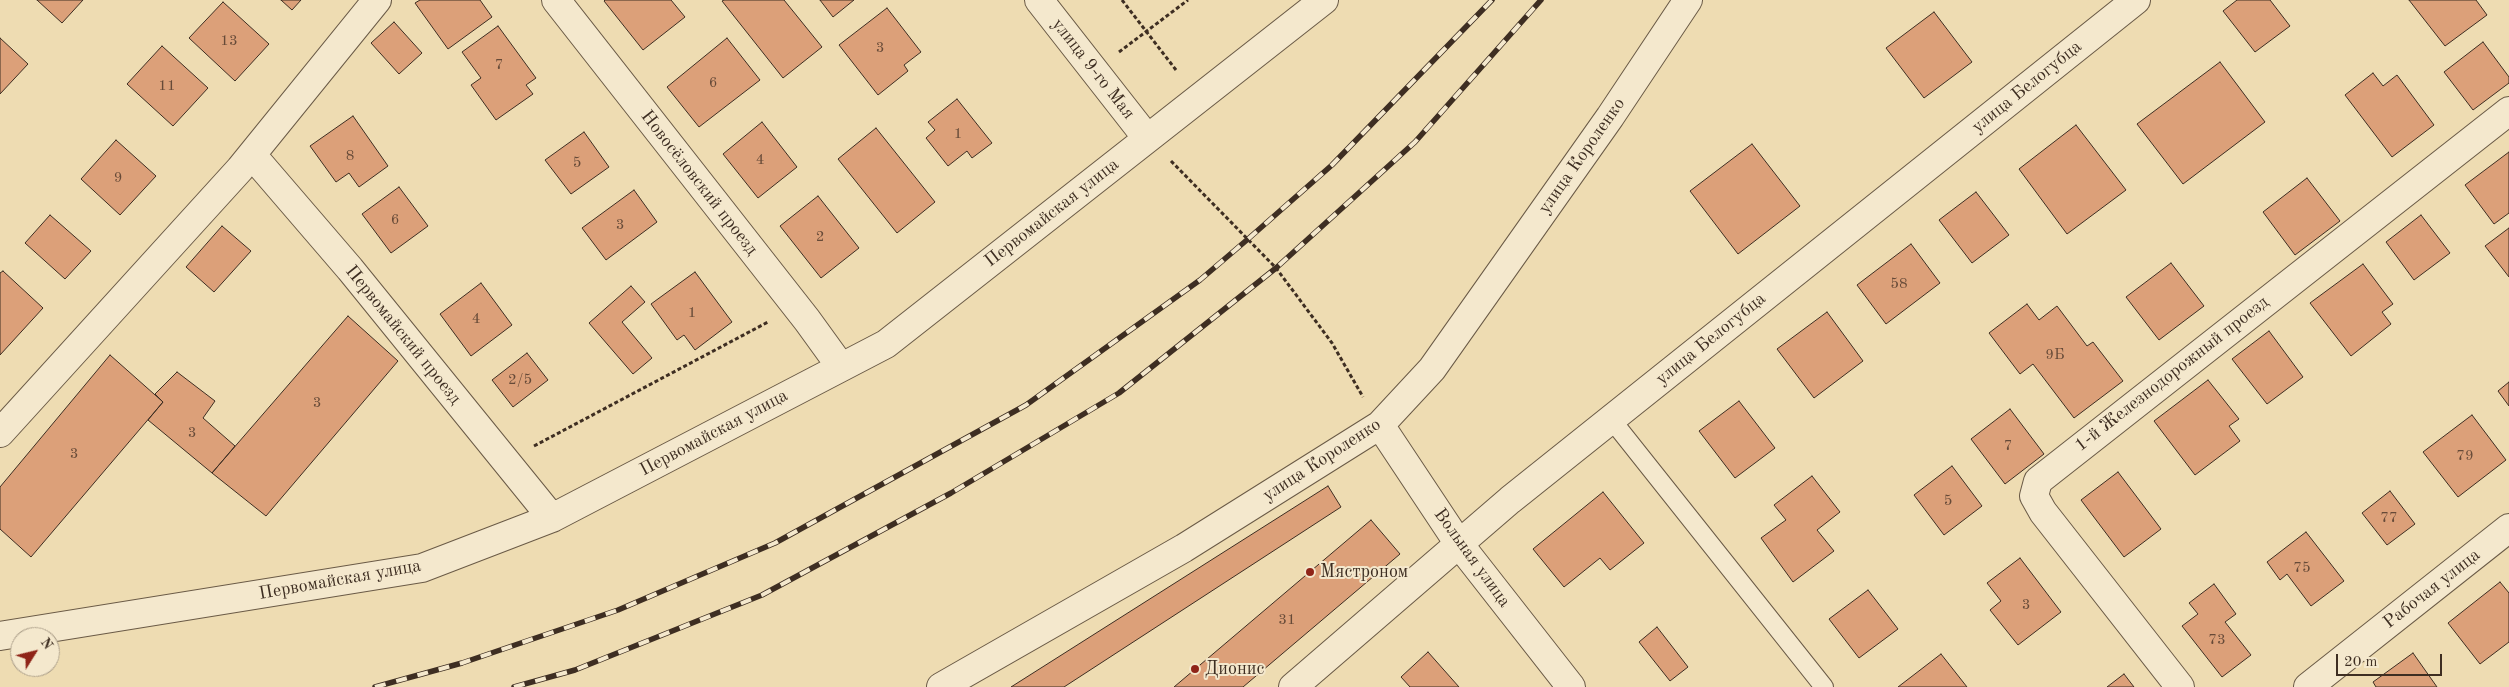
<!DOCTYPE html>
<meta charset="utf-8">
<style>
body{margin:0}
#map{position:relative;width:2509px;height:687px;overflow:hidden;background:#eedcb2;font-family:"Old Standard TT",serif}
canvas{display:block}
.north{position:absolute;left:10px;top:627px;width:50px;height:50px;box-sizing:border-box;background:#f4e8cd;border:1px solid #ab9e89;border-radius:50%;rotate:54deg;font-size:14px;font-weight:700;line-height:20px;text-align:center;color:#3e2e22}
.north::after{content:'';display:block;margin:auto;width:18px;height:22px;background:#8f2418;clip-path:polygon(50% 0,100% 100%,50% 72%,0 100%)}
.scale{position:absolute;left:2336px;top:654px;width:106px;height:22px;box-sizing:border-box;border:2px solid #3e2e22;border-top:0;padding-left:6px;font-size:15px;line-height:18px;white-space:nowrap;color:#3e2e22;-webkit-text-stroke:4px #f4e8cd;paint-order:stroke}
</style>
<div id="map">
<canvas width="2509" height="687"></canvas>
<div class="north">N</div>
<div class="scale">20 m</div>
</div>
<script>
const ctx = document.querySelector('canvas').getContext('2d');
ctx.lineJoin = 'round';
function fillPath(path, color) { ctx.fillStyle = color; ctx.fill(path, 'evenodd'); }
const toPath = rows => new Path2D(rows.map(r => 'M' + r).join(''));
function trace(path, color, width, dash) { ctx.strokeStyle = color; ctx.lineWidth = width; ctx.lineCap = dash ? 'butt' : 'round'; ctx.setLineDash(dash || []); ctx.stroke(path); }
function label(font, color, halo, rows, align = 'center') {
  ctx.font = font + ' "Old Standard TT",serif'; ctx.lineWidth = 4; ctx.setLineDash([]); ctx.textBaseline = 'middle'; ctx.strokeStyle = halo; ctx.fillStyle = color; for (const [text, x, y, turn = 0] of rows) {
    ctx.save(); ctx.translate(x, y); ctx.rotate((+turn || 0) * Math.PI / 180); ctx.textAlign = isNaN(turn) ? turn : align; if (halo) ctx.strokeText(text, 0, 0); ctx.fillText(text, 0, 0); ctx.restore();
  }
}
const building = toPath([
 [37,0,83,0,62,23,37,0],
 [281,0,301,0,292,10,281,0],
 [420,0,480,0,492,17,448,49,415,3,420,0],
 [605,0,671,0,685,17,643,50,604,1,605,0],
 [724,0,784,0,822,47,783,78,722,1,724,0],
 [820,0,854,0,833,17,820,0],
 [2237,0,2270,0,2290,26,2255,52,2223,11,2237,0],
 [2409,0,2476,0,2487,15,2445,46,2409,0],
 [223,2,269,44,235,81,189,38,223,2],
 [887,8,921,52,904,65,908,71,878,95,839,45,887,8],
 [1934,12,1972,62,1924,98,1886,48,1934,12],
 [394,22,422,53,399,74,371,43,394,22],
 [498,26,536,78,526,85,533,94,496,120,471,85,481,78,462,52,498,26],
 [0,38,28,64,0,94,0,38],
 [727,38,760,80,699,127,667,87,727,38],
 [2483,42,2509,77,2509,83,2473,110,2444,72,2483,42],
 [162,46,208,88,173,126,127,84,162,46],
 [2220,62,2265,122,2183,184,2137,124,2220,62],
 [2373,73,2383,86,2397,75,2434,125,2392,157,2345,95,2373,73],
 [957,99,992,143,972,158,967,151,948,166,926,138,935,130,928,122,957,99],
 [353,116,388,166,359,187,349,173,336,182,310,146,353,116],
 [762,122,797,167,758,198,723,154,762,122],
 [2076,125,2126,190,2067,234,2019,169,2076,125],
 [876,128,935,202,897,233,838,159,876,128],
 [584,132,609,167,571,194,545,160,584,132],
 [116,140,156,176,120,215,81,179,116,140],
 [1752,144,1800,206,1738,254,1690,191,1752,144],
 [2509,152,2509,213,2494,224,2465,185,2509,152],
 [2307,178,2340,221,2295,255,2263,212,2307,178],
 [399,187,428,226,391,253,362,214,399,187],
 [634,190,657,222,606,260,582,228,634,190],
 [1976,192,2009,235,1972,263,1939,220,1976,192],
 [818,196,859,248,821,278,780,226,818,196],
 [50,215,91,251,65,279,25,243,50,215],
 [2421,215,2450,253,2414,280,2386,242,2421,215],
 [222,226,251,251,214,292,186,267,222,226],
 [2509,228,2509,277,2485,246,2509,228],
 [1911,244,1940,283,1886,324,1857,285,1911,244],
 [2171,263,2204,306,2159,340,2126,297,2171,263],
 [2363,264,2393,304,2382,312,2391,324,2351,356,2310,303,2363,264],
 [3,271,43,308,0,355,0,273,3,271],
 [695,272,732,322,695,350,684,335,677,340,651,304,695,272],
 [481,283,512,325,471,356,440,314,481,283],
 [631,286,645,302,622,322,652,358,633,374,589,323,631,286],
 [2027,304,2039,320,2057,306,2087,346,2093,342,2123,381,2074,418,2033,364,2020,374,1989,333,2027,304],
 [1827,312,1863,361,1814,398,1777,349,1827,312],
 [348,316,398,361,266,516,212,473,348,316],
 [2269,331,2303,377,2267,404,2232,359,2269,331],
 [527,353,548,380,513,407,492,380,527,353],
 [110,355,163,402,31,557,0,529,0,487,110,355],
 [177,372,215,401,203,418,235,446,212,473,148,420,163,402,155,394,177,372],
 [2208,380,2239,419,2229,426,2240,441,2195,475,2154,421,2208,380],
 [2509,382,2509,406,2498,391,2509,382],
 [1739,401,1775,448,1735,478,1699,431,1739,401],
 [2010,409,2044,454,2005,484,1971,439,2010,409],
 [2472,415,2506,460,2458,497,2423,452,2472,415],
 [1952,466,1982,506,1944,535,1914,495,1952,466],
 [2118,472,2161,529,2124,557,2081,500,2118,472],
 [1812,476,1840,512,1817,530,1834,551,1793,582,1761,538,1786,520,1774,505,1812,476],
 [1328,486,1341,507,1064,687,1011,687,1328,486],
 [2390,491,2415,524,2387,545,2362,513,2390,491],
 [1603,492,1644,543,1610,570,1600,558,1564,587,1533,549,1603,492],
 [1371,520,1400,554,1243,687,1174,687,1371,520],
 [2306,532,2344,581,2311,606,2287,574,2280,580,2267,562,2306,532],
 [2020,558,2061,612,2018,645,1990,610,2001,601,1987,583,2020,558],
 [2500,582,2509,593,2509,642,2480,664,2448,623,2500,582],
 [2214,584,2236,614,2225,622,2251,655,2222,677,2182,626,2198,614,2189,603,2214,584],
 [1868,590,1898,629,1859,658,1829,619,1868,590],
 [1657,627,1688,667,1670,681,1639,642,1657,627],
 [1428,652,1459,687,1410,687,1401,677,1428,652],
 [2413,653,2437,687,2376,687,2373,682,2413,653],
 [1941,654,1967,687,1898,687,1941,654],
 [2124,674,2134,687,2107,687,2124,674]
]);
const path = toPath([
 [1122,0,1176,70],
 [1119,52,1188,0],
 [1171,161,1276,268,1332,343,1363,397],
 [534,446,768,322]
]);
const service = toPath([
 [1611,419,1824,687]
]);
const minor = toPath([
 [556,0,807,320,841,367],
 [1039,0,1147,138],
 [252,155,350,269,552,518],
 [0,433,240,169,377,0],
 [0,636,422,568,552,518,886,344,1324,0],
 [1293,687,1510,500,2136,0],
 [2180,687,2043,512,2034,496,2038,481,2509,111],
 [2308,687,2509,528]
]);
const tertiary = toPath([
 [1380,425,1459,544,1571,687],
 [941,687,1184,548,1380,425,1432,369,1610,117,1688,0]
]);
const rail = toPath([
 [375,687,462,663,618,610,775,543,1026,405,1200,280,1248,239,1332,165,1492,0],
 [514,687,575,670,762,595,951,493,1119,393,1276,268,1415,142,1541,0]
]);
const markers = [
 [1310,572,5,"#8f2418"],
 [1195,669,5,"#8f2418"]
];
const numberNames = [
 ["13",229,41],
 ["3",880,48],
 ["7",499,65],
 ["6",713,83],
 ["11",167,86],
 ["1",958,134],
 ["8",350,156],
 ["4",760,160],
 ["5",577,163],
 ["9",118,178],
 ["6",395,220],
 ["3",620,225],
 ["2",820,237],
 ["58",1899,284],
 ["1",692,313],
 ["4",476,319],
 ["9Б",2055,355],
 ["2/5",520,380],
 ["3",317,403],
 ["3",192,433],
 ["7",2008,446],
 ["3",74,454],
 ["79",2465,456],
 ["5",1948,501],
 ["77",2389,518],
 ["75",2302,568],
 ["3",2026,605],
 ["31",1287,620],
 ["73",2217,640]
];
const streetNames = [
 ["улица 9-го Мая",1093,69,52],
 ["улица Белогубца",2027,87,-39],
 ["улица Короленко",1582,156,-55],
 ["Новосёловский проезд",699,183,52],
 ["Первомайская улица",1052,213,-38],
 ["Первомайский проезд",403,335,51],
 ["улица Белогубца",1711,339,-39],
 ["1-й Железнодорожный проезд",2172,374,-38],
 ["Первомайская улица",714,433,-28],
 ["улица Короленко",1322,460,-33],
 ["Вольная улица",1472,558,54],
 ["Первомайская улица",340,580,-10],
 ["Рабочая улица",2432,589,-38]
];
const poiNames = [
 ["Мястроном",1320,572],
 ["Дионис",1205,669]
];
fillPath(building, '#dca079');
trace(building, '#3e2e22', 1);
trace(service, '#6a5a46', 20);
trace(minor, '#6a5a46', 30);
trace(tertiary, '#6a5a46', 30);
trace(path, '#3e2e22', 3, [4, 2.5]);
trace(service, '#f4e8cd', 18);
trace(minor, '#f4e8cd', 28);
trace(tertiary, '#f4e8cd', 28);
trace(rail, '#3e2e22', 5.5);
trace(rail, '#f4e8cd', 4, [11]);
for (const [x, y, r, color] of markers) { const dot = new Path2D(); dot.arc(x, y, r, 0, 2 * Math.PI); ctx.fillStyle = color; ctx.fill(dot); trace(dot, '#f4e8cd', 2); }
label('15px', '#664a38', null, numberNames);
label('18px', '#3e2e22', '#f4e8cd', streetNames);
label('18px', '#3e2e22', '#f4e8cd', poiNames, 'left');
</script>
